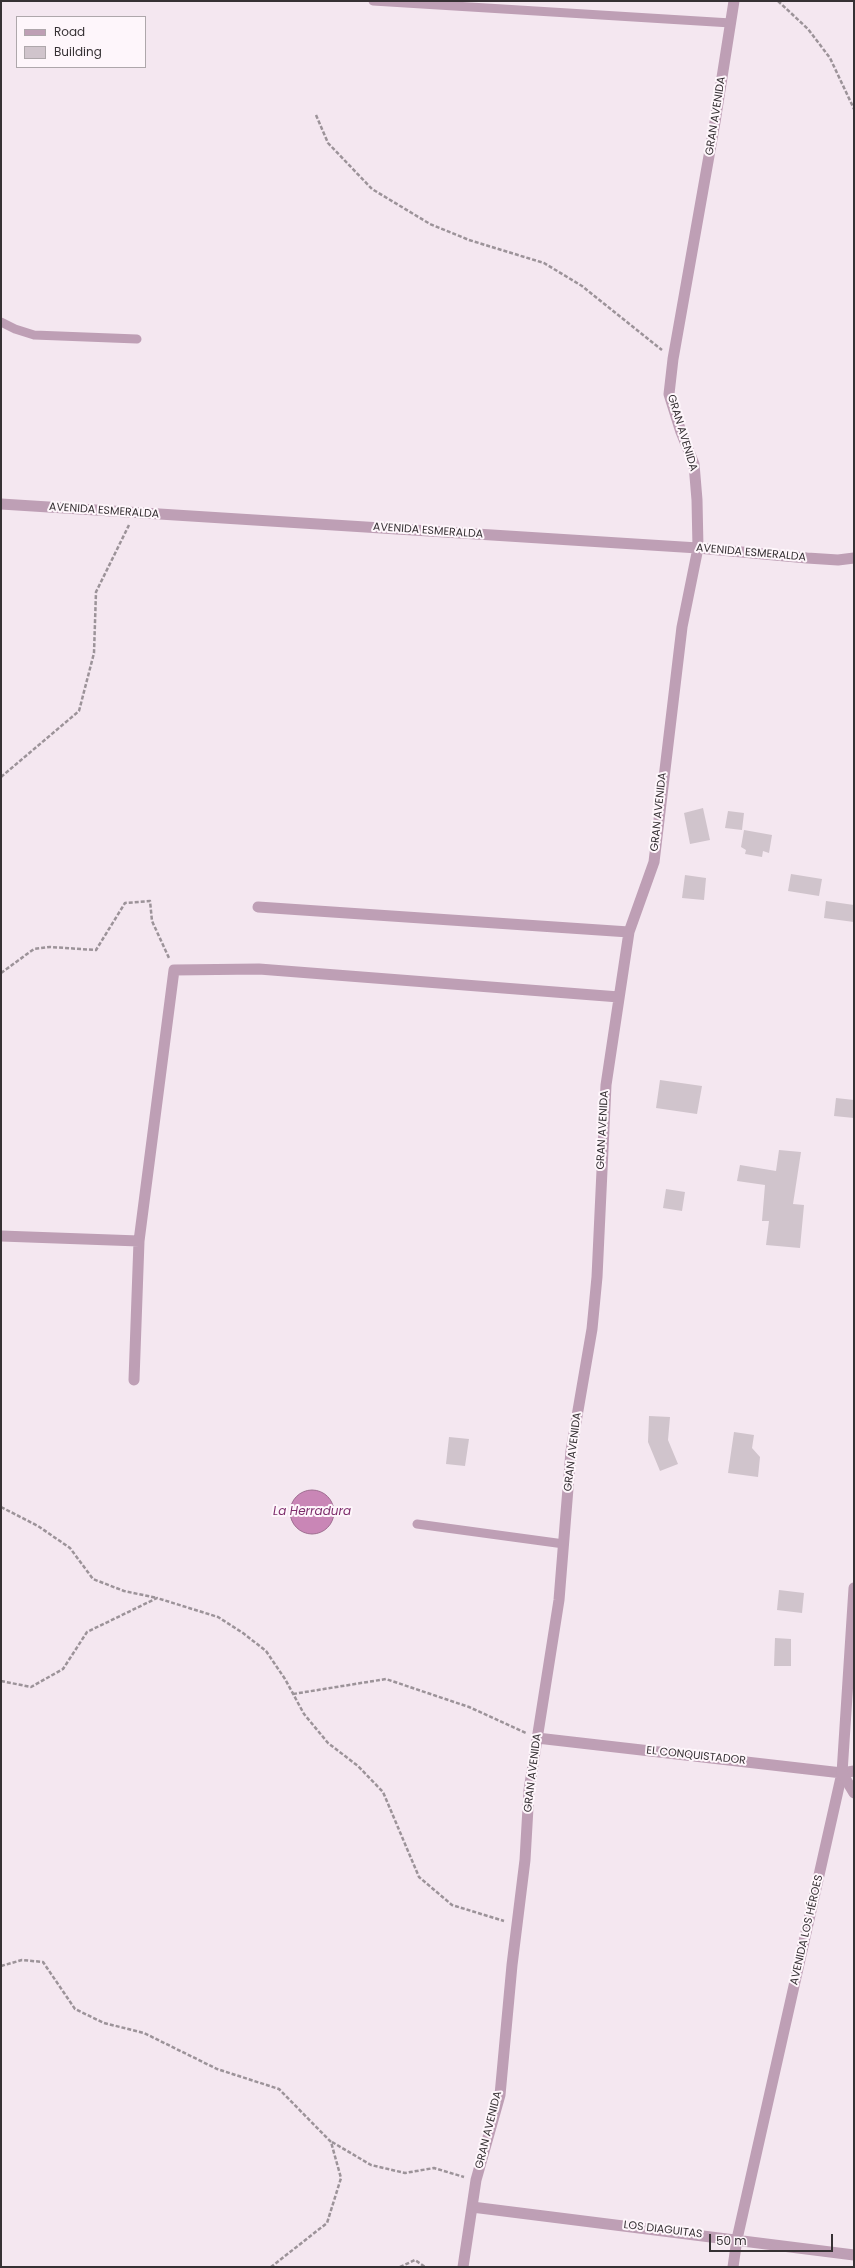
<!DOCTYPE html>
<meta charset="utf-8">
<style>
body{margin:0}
#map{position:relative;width:855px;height:2268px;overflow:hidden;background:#f4e7f0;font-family:Poppins,sans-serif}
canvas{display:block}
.frame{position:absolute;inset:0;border:2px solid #363134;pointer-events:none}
.legend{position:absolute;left:16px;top:16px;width:130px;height:52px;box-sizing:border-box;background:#fef6fb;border:1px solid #aea7ab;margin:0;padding:5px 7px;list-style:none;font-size:12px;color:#363134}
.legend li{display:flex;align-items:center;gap:8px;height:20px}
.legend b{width:20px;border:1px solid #aea7ab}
.scale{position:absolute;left:709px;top:2234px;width:124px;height:18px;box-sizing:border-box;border:2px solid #363134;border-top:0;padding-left:5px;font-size:12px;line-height:14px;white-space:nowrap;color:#363134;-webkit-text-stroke:3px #fef6fb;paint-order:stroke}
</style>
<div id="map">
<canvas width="855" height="2268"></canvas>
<div class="frame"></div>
<ul class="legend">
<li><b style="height:5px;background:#be9fb5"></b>Road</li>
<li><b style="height:11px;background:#d0c4cc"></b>Building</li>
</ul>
<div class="scale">50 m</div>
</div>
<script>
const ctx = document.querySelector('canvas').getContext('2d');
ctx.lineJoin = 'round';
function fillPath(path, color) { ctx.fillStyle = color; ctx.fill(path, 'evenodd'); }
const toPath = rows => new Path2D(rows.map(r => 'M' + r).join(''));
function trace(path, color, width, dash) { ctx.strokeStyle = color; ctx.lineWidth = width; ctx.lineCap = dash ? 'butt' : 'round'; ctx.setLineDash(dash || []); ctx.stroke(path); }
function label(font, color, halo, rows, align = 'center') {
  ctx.font = font + ' Poppins,sans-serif'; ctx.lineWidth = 4; ctx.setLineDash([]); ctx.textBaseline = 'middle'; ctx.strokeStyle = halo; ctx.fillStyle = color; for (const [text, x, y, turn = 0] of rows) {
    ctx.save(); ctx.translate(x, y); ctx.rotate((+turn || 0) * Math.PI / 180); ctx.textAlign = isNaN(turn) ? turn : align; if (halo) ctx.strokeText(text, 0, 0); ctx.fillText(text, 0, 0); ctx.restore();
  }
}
const water = toPath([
 '290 1512a22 22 0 1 1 44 0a22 22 0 1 1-44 0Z'
]);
const building = toPath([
 [703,808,710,840,690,844,684,813],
 [728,811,744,813,742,830,725,828],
 [744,830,772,835,769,853,763,851,762,857,745,854,746,850,741,847],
 [791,874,822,879,819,896,788,891],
 [685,875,706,878,704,900,682,898],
 [826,901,854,905,854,922,824,918],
 [660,1080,702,1086,697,1114,656,1108],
 [836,1098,854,1100,854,1118,834,1116],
 [779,1150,801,1152,793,1204,804,1205,800,1248,766,1245,769,1221,762,1221,765,1185,737,1181,740,1165,776,1171],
 [666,1189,685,1192,682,1211,663,1208],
 [649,1416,670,1417,668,1440,678,1464,660,1471,648,1442],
 [734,1432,754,1435,752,1448,760,1457,758,1477,728,1473],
 [449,1437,469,1439,465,1466,446,1464],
 [779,1590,804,1593,802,1613,777,1610],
 [775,1638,791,1639,791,1666,774,1666]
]);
const path = toPath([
 [778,1,808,29,830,58,854,109],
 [316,115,328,143,372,189,430,224,469,240,544,263,582,286,662,350],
 [1,777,79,711,94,653,96,592,129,525],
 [1,973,34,949,50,947,96,950,125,903,150,901,152,921,169,958],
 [1,1507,38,1526,70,1548,93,1579,124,1591,157,1598],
 [1,1681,31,1687,63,1669,87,1632,157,1598,218,1617,243,1633,266,1651,285,1679,304,1714,328,1743,358,1766,383,1792,419,1877,452,1905,504,1921],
 [293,1694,386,1679,469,1707,526,1733],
 [1,1966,22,1960,43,1962,75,2009,104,2023,144,2033,217,2069,279,2089,331,2142,341,2178,327,2223,271,2267],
 [332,2142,371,2165,405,2173,434,2168,464,2177],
 [400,2267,415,2260,425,2267]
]);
const service = toPath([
 [373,1,731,23],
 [1,322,15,329,34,335,137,339],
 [417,1524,564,1544]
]);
const minor = toPath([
 [1,504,698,548,807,558,838,560,854,558],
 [258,907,629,932],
 [1,1236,139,1241],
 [134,1380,139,1241,174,970,259,969,619,997],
 [537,1738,842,1773,854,1771],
 [472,2207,854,2255],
 [463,2267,476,2180,500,2095,512,1965,525,1860,529,1790,559,1600,571,1451,592,1329,597,1277,606,1085,629,932,654,862,682,627,698,548,697,500,694,464,681,432,669,394,673,359,715,122,734,1],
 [733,2267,737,2239,842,1773]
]);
const tertiary = toPath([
 [854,1588,842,1773,854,1793]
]);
const streetNames = [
 ["GRAN AVENIDA",716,116,-81],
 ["GRAN AVENIDA",682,433,73],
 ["AVENIDA ESMERALDA",104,511,4],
 ["AVENIDA ESMERALDA",428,531,4],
 ["AVENIDA ESMERALDA",751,553,5],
 ["GRAN AVENIDA",659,812,-84],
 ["GRAN AVENIDA",603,1130,-87],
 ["GRAN AVENIDA",573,1452,-83],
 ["EL CONQUISTADOR",696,1756,6],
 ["GRAN AVENIDA",533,1773,-83],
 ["AVENIDA LOS HÉROES",807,1930,-77],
 ["GRAN AVENIDA",489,2130,-76],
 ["LOS DIAGUITAS",663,2230,7]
];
const waterNames = [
 ["La Herradura",312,1512]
];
fillPath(water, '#c986b6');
trace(water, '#9d6c8f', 1);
fillPath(building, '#d0c4cc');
trace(path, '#9c9399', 2.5, [4, 2]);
trace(service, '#be9fb5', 9);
trace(minor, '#be9fb5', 11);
trace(tertiary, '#be9fb5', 11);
label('11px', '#363134', '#fef6fb', streetNames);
label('italic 12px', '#7e2e6c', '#fef6fb', waterNames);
</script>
